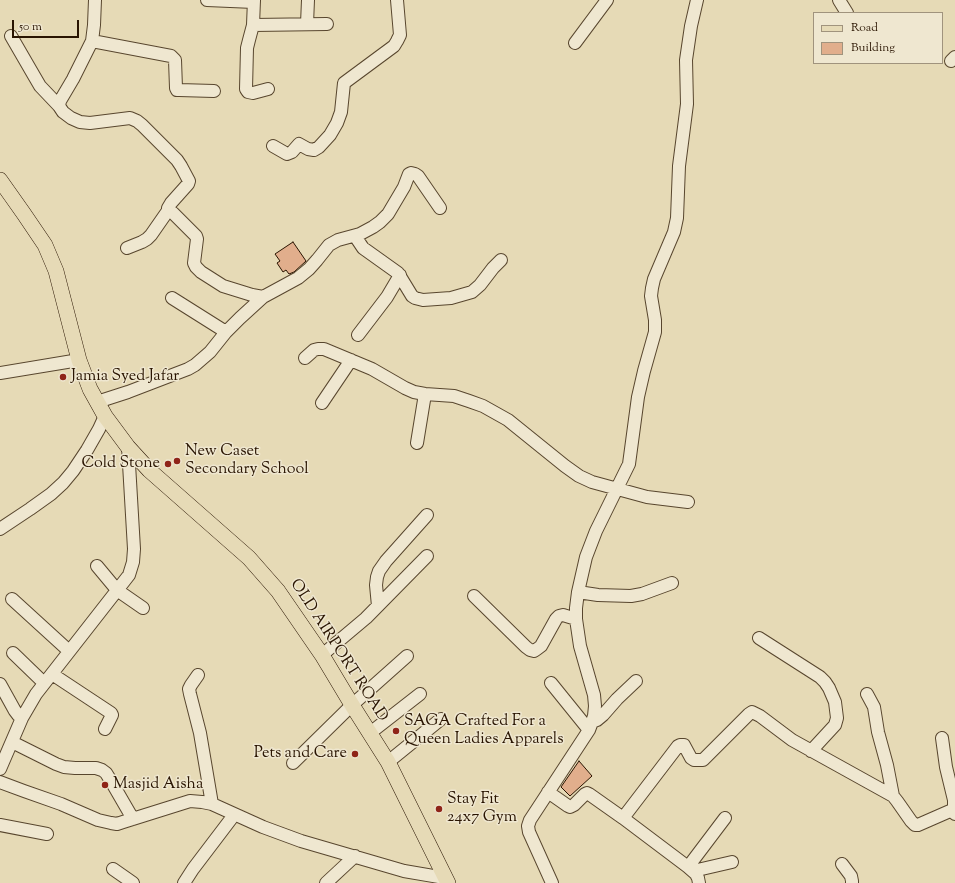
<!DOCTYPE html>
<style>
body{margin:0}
#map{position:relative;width:955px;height:883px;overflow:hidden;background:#e6dab6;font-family:"Sorts Mill Goudy",serif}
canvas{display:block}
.legend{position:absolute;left:813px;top:12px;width:130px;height:52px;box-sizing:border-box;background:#efe7d0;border:1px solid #a0937d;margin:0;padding:5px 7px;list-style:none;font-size:12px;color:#291401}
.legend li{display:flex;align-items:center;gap:8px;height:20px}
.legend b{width:20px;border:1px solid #a0937d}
.scale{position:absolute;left:12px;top:20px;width:67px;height:18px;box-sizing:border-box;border:2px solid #291401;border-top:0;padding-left:5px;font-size:12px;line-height:14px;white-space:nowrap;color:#291401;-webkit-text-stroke:3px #efe7d0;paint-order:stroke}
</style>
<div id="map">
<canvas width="955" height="883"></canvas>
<ul class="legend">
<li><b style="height:5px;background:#e6dab6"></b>Road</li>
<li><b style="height:11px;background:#e1ae8c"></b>Building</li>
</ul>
<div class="scale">50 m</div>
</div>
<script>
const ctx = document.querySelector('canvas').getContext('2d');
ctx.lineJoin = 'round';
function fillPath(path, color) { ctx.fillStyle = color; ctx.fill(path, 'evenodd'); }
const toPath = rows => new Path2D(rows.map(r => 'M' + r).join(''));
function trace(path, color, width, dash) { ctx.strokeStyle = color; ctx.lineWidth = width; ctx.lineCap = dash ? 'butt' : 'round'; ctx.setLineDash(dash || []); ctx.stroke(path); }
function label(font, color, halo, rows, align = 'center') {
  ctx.font = font + ' "Sorts Mill Goudy",serif'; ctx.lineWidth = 3; ctx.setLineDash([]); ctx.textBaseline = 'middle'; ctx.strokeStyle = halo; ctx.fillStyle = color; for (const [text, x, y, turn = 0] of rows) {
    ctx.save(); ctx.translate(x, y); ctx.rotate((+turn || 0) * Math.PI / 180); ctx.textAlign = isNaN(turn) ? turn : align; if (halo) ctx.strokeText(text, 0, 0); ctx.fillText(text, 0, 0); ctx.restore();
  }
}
const building = toPath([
 [293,242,306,261,294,272,289,274,286,270,283,272,277,263,280,261,275,254,293,242],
 [579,761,592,776,570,796,561,787,579,761]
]);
const minor = toPath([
 [95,0,94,25,92,41,73,79,60,101,59,106,63,112,71,118,80,122,90,123,130,118,137,121,142,125,177,160,181,166,189,181,188,184,171,203,168,208,169,211],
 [207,0,254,2],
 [254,0,253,25,249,40,247,48,246,89,248,92,253,93,268,89],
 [839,0,847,13],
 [307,24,308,0],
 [253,25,327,24],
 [11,36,33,74,40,86,59,106],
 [92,41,171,56,175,60,176,88,177,90,179,90,214,91],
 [575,43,607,0],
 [951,61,955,57],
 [273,146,287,154,292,152,299,144,308,149,314,150,319,147,330,135,337,123,341,112,344,83,394,46,397,41,400,35,397,0],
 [355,236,363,248,398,273,412,296,415,298,423,300,451,298,472,292,480,285,493,268,501,260],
 [127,248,142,242,147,239,151,235,167,212,170,211,173,213,196,236,197,239,194,263,196,267,201,272,223,286,252,295,263,297],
 [172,298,226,332],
 [358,335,387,297,400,275],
 [305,358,314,350,318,349,324,349,372,369,405,388,414,392,425,394,454,396,469,401,483,406,508,420,565,466,579,476,592,482,647,497,688,502],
 [0,373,79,360],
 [97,402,128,392,188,369,195,365,210,352,226,332,240,318,263,297,298,278,309,269,317,260,329,245,338,240,360,234,373,227,380,222,388,214,404,187,409,174,411,173,415,174,418,176,440,208],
 [322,403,351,360],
 [417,443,425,394],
 [0,529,30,509,51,494,63,483,73,471,87,450,99,429,105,416],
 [97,566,117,590,143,608],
 [578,592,598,595,631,596,642,594,672,583],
 [474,596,526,647,530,650,534,651,537,649,541,646,556,619,559,616,563,615,576,619],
 [12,599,69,651],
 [378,606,376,585,377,577,379,571,386,561,427,515],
 [759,638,820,677,825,682,829,688,835,702,837,718,835,725,811,751],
 [13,653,44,683],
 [322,655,366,618,427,556],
 [52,674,111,713,112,715,105,729],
 [198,675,191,685,189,689,190,694,200,733,212,804],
 [551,683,589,730],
 [0,684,15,711,18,715,22,718],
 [867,694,874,707,878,732,887,765,893,796],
 [592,722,597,720,603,715,617,699,636,681],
 [370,733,420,694],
 [942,738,946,767,954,800,954,806,953,812],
 [12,742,56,764,64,767,75,768,96,768,102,770,106,773,111,781,133,819],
 [388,762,441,719],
 [293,763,352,705,407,656],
 [0,769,22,718,36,694,129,575,133,562,134,549,128,447],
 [0,782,24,791,61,804,98,820,111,823,117,824,123,822,190,801,202,802,212,804,263,827,301,841,404,871,439,877],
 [548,792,568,806,570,807,574,805,585,794,587,793,589,794,623,818,688,867,696,874,698,878,699,883],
 [623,818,678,746,680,745,684,745,691,758,694,760,703,760,749,714,752,712,760,716,792,740,893,796,897,801,911,821,915,825,918,825,950,811,953,812,955,814],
 [0,825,47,834],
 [842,864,851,876,852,881,852,883],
 [688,867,725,818],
 [113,869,133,883],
 [693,871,732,862],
 [184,883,193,869,234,815],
 [326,883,355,856],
 [552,883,529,832,528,826,530,820,589,730,592,722,594,716,595,706,594,695,580,646,576,619,576,608,578,592,586,557,596,531,629,464,638,397,644,371,655,332,655,320,651,296,652,288,654,279,674,232,677,218,679,166,687,104,686,60,691,26,697,0]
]);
const major = toPath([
 [0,180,24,214,45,245,56,271,79,360,90,389,105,416,128,447,149,470,249,558,278,591,322,655,352,705,388,762,448,883]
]);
const markers = [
 [63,377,4,"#8f2418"],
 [177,461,4,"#8f2418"],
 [168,464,4,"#8f2418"],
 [396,731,4,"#8f2418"],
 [355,754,4,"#8f2418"],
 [105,785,4,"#8f2418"],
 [439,809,4,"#8f2418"]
];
const poiNames = [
 ["Jamia Syed Jafar",71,377],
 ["New Caset",185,452],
 ["Secondary School",185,470],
 ["Cold Stone",160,464,"right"],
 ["SAGA Crafted For a",404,722],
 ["Queen Ladies Apparels",404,740],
 ["Pets and Care",347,754,"right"],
 ["Masjid Aisha",113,785],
 ["Stay Fit",447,800],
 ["24x7 Gym",447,818]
];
const streetNames = [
 ["OLD AIRPORT ROAD",338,651,57]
];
fillPath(building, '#e1ae8c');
trace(building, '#291401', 1);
trace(minor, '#58462e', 14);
trace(major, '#291401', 16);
trace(minor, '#efe7d0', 12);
trace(major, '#e6dab6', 15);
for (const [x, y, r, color] of markers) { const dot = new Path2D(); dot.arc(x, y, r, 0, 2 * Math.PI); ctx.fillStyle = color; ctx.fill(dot); trace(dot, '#efe7d0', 1.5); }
label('16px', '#291401', '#efe7d0', poiNames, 'left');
label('16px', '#291401', '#efe7d0', streetNames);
</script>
